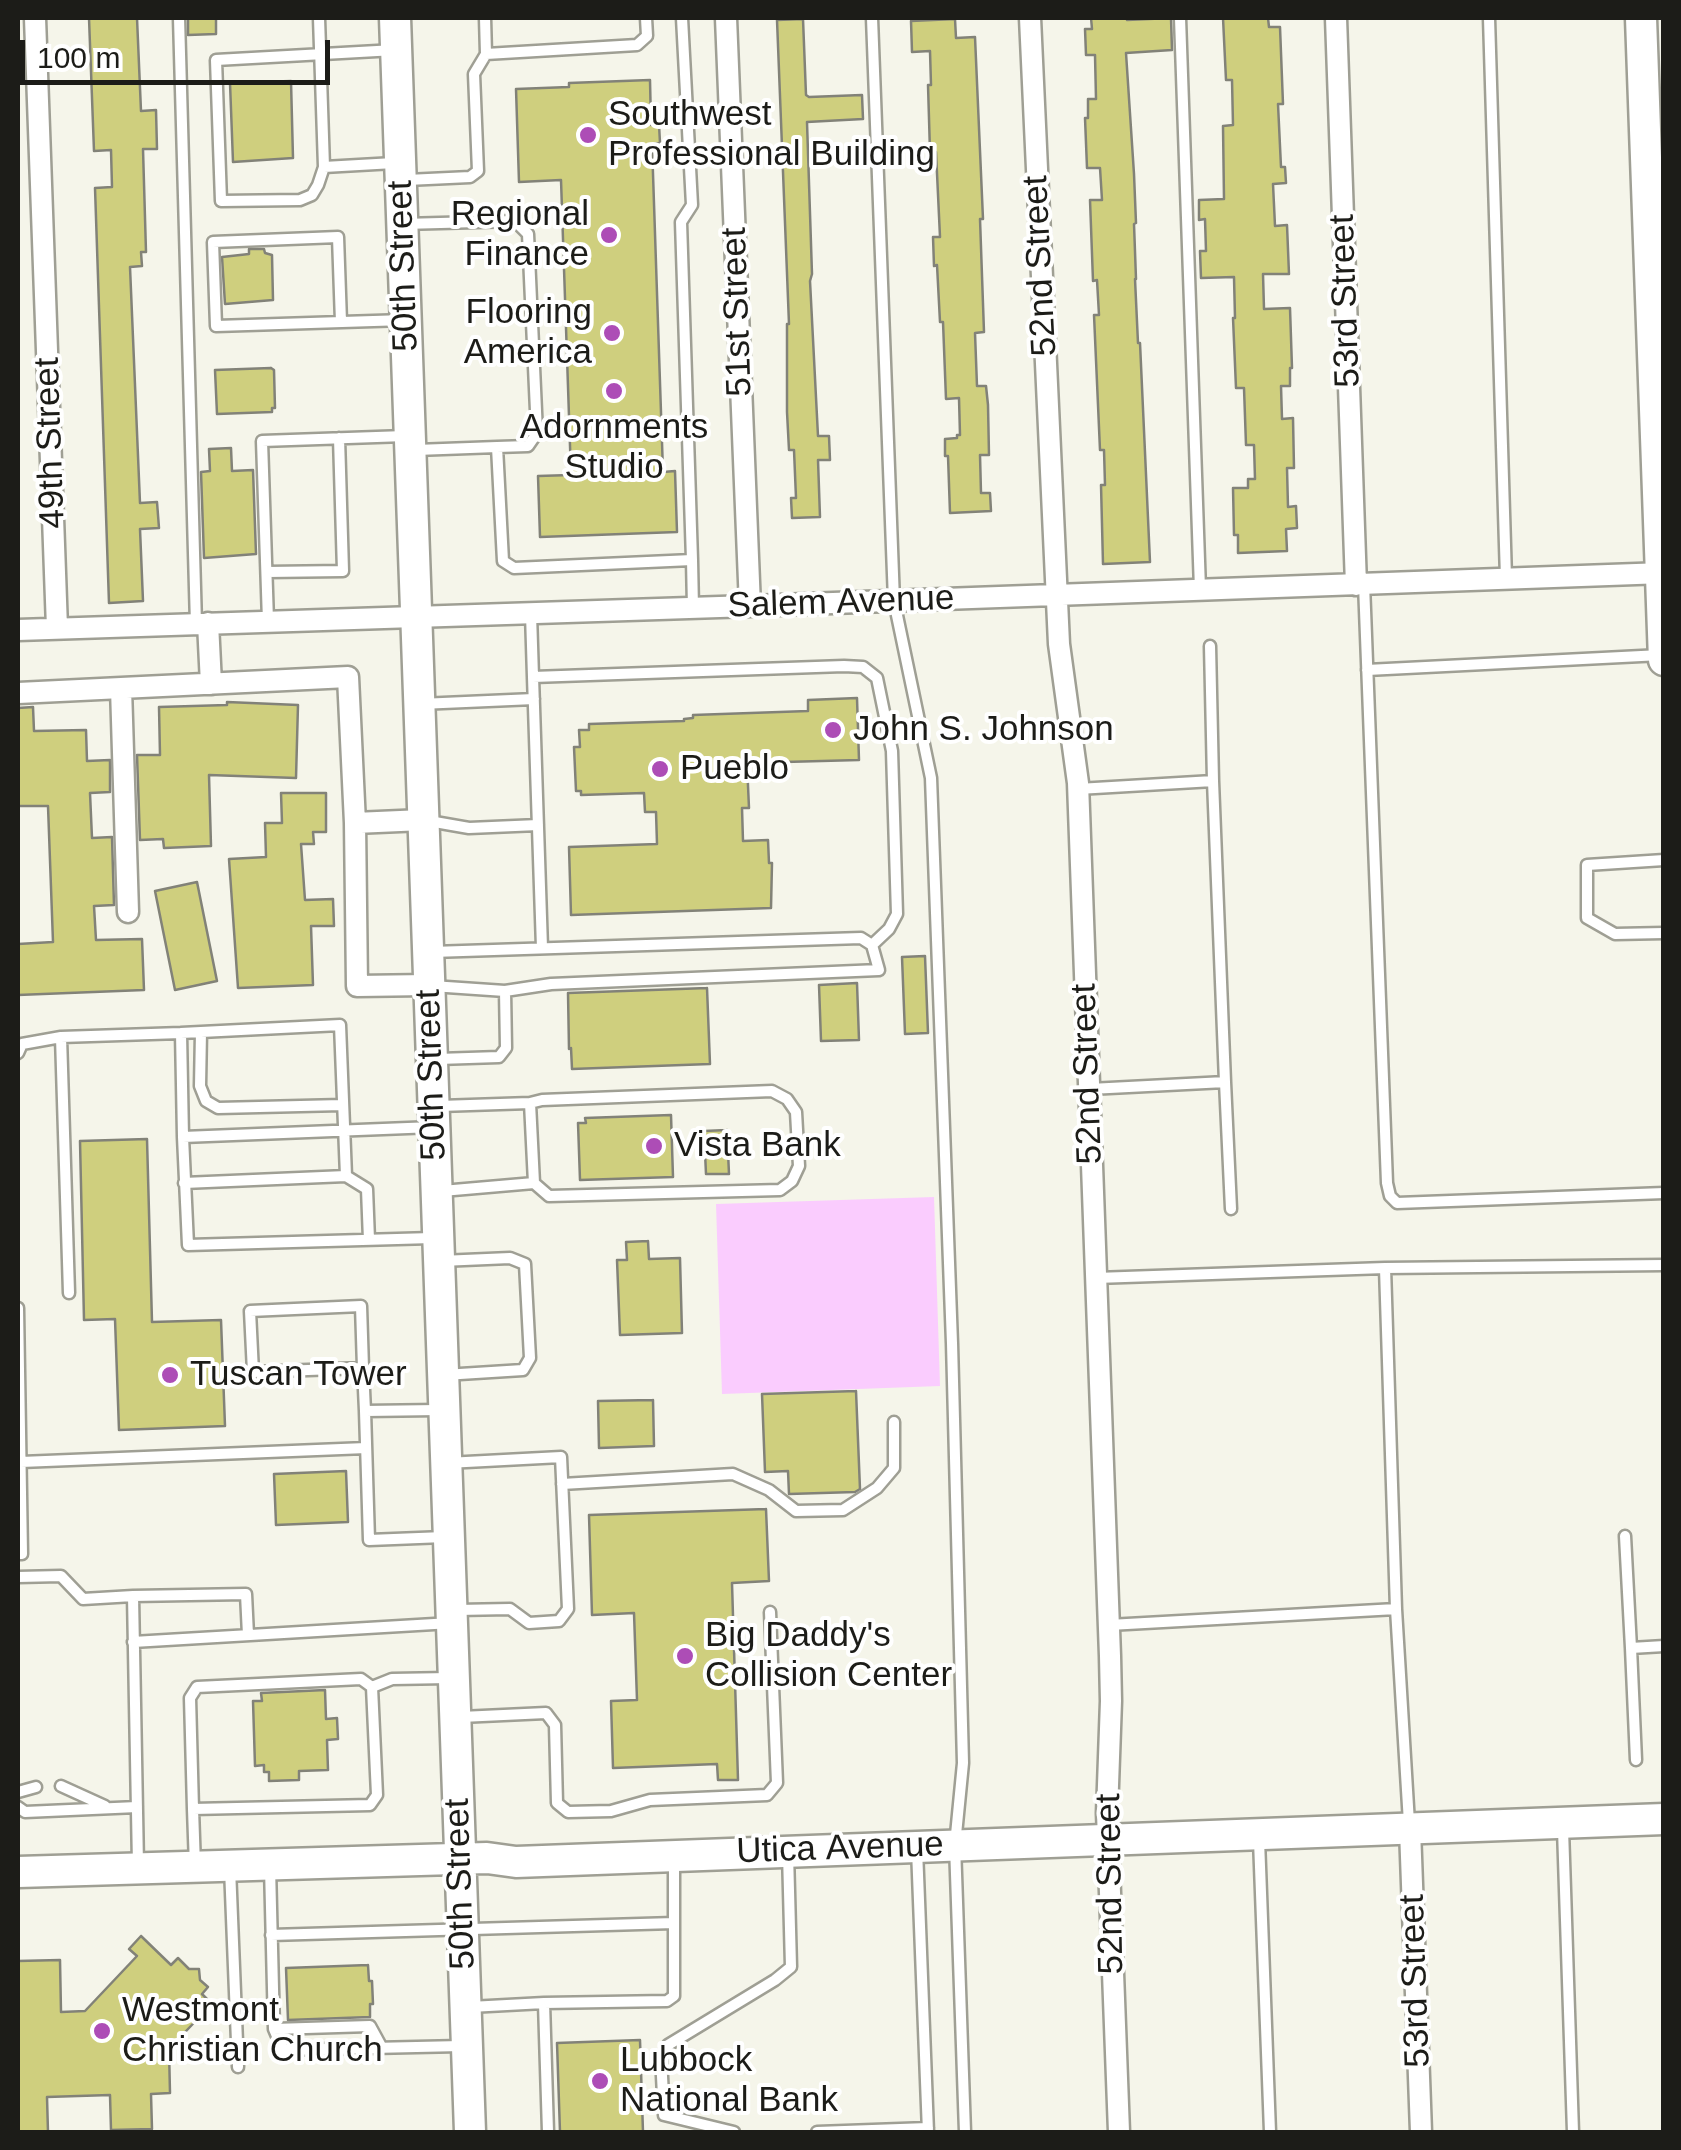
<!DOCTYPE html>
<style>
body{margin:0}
#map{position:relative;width:1681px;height:2150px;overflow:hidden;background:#f5f5ea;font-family:Helvetica,sans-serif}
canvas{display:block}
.frame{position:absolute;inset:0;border:20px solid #1c1c18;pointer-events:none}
.scale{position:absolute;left:20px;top:40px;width:310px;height:45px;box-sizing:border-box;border:5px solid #1c1c18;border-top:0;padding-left:12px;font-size:30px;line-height:35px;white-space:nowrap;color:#1c1c18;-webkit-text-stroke:8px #fff;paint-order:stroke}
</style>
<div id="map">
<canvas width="1681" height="2150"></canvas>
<div class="frame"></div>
<div class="scale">100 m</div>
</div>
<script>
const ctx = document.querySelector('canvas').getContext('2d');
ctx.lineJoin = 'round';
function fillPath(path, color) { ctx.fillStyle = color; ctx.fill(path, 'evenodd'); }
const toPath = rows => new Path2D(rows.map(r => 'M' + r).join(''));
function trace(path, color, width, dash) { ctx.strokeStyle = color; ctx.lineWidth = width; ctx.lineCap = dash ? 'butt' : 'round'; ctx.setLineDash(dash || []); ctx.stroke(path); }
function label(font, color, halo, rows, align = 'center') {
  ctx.font = font + ' Helvetica,sans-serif'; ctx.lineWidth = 8; ctx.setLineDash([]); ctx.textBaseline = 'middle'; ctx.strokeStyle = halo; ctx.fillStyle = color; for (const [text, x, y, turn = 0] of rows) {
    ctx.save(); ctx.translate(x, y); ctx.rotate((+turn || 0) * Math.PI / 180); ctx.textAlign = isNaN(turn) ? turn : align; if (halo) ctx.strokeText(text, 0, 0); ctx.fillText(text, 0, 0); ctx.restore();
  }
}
const green = toPath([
 [934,1197,940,1386,722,1394,716,1204]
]);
const building = toPath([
 [89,18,137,18,141,111,156,110,157,149,143,149,146,252,141,252,142,266,130,267,140,503,157,502,159,528,140,529,143,601,109,603,95,188,112,187,111,150,94,151,89,18],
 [188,18,216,18,216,34,188,35,188,18],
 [1091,18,1127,18,1127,20,1171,18,1172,50,1126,53,1134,174,1136,223,1134,224,1136,279,1135,279,1138,343,1140,343,1150,562,1103,564,1101,485,1105,485,1104,450,1100,450,1094,315,1099,315,1097,280,1093,281,1090,200,1102,200,1100,168,1087,168,1085,118,1088,118,1088,99,1096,99,1095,55,1086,55,1085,29,1092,29,1091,18],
 [1223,18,1268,18,1269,27,1280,27,1283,104,1278,104,1281,167,1285,167,1286,183,1273,184,1275,226,1287,225,1289,274,1263,274,1264,309,1290,308,1292,368,1290,368,1290,386,1281,386,1282,419,1293,418,1294,468,1287,468,1288,507,1296,506,1297,528,1286,529,1287,551,1238,553,1238,535,1234,535,1233,488,1248,488,1248,479,1255,479,1254,445,1246,445,1244,388,1236,388,1233,318,1235,318,1234,277,1201,278,1200,251,1206,251,1205,219,1199,220,1199,200,1224,199,1223,126,1233,125,1232,80,1226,80,1223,18],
 [803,19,806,95,809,97,862,95,863,119,807,122,812,274,810,281,818,436,829,436,830,460,818,460,820,517,792,518,791,498,796,498,794,450,789,450,787,412,787,324,789,324,777,20,803,19],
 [955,19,956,38,975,37,983,219,980,219,984,332,975,333,977,386,986,386,988,405,989,455,980,455,981,493,990,493,991,511,950,513,948,456,945,456,945,439,957,438,957,435,960,435,959,398,946,399,943,322,940,322,937,265,934,266,933,237,940,237,936,152,930,152,928,85,931,85,930,51,912,52,911,21,955,19],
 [650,80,651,125,659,124,660,143,652,144,663,472,675,471,677,532,540,537,538,476,571,475,561,180,519,182,516,89,569,87,569,83,650,80],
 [291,81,293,158,233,162,230,83,291,81],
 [249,249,264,249,265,253,272,255,273,300,225,304,222,257,249,254,249,249],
 [271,368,274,370,275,408,272,408,272,412,217,414,215,370,271,368],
 [231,448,232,471,253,470,256,554,204,558,201,472,210,471,209,449,231,448],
 [857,698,859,760,747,763,749,808,742,808,743,841,768,840,769,863,772,863,771,908,571,915,569,847,657,844,656,812,645,812,644,793,581,795,581,791,576,791,574,747,580,747,579,730,589,730,589,724,684,721,684,719,693,718,693,715,808,711,808,700,857,698],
 [227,702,298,705,296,778,209,775,211,846,164,848,163,839,140,840,137,755,160,755,159,707,227,705,227,702],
 [33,707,34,731,86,730,87,761,110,760,110,792,90,793,92,838,112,837,114,905,94,906,96,940,142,939,144,990,18,995,18,944,53,942,48,806,18,806,18,708,33,707],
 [281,793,326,793,326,832,313,832,314,844,301,844,305,900,333,899,334,926,311,926,313,985,238,988,229,859,266,857,265,823,282,823,281,793],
 [197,882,217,981,175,990,155,891,197,882],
 [925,956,928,1033,905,1034,902,957,925,956],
 [857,983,859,1040,821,1041,819,985,857,983],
 [707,988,710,1064,572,1069,571,1048,569,1049,568,993,707,988],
 [671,1115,673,1177,580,1180,578,1123,586,1123,585,1118,671,1115],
 [727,1130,729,1174,706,1174,704,1131,727,1130],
 [147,1139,152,1322,221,1320,225,1426,119,1430,115,1319,84,1320,80,1141,147,1139],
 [648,1241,649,1259,680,1258,682,1333,620,1335,617,1260,627,1260,626,1242,648,1241],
 [856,1391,860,1489,855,1492,789,1494,788,1471,765,1472,762,1394,856,1391],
 [653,1400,654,1446,599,1448,598,1401,653,1400],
 [346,1471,348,1522,276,1525,274,1474,346,1471],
 [766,1509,769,1581,732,1583,738,1780,718,1780,717,1764,613,1768,611,1701,637,1700,634,1613,592,1615,589,1515,766,1509],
 [325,1690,326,1719,337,1718,338,1739,327,1740,328,1770,299,1771,299,1780,269,1781,269,1772,264,1772,264,1765,255,1766,253,1701,262,1701,261,1693,325,1690],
 [141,1936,171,1965,178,1958,189,1969,199,1969,200,1980,208,1987,202,1994,207,1999,203,2003,208,2008,169,2049,170,2093,151,2094,152,2129,111,2130,110,2095,47,2097,48,2132,18,2132,18,1961,60,1960,61,2012,85,2011,137,1956,129,1949,141,1936],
 [368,1965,369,1981,372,1981,373,2004,370,2004,370,2017,288,2020,286,1968,368,1965],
 [640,2040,643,2132,560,2132,557,2043,640,2040]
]);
const lane = toPath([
 [179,18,196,624],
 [319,18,324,167,394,163],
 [485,18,486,54,637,45,647,36,646,18],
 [682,18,692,205,681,222,692,560],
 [872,18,894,601,931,778,952,1343,963,1763,955,1845,965,2132],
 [1180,18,1200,589],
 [1489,18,1506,578],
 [324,167,318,185,312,195,300,200,221,201,216,60,395,50],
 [407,180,470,177,478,171,474,74,486,54],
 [403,224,515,221,528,234,537,433,528,446,497,447],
 [341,322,338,237,213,242,216,326,405,320],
 [416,450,497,447,503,561,514,568,692,560,693,608],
 [267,572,343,571,339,438],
 [1364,584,1387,1183,1390,1196,1397,1203,1664,1193],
 [531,614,533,677,844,666,863,667,877,678,892,751,897,914,889,929,872,945],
 [268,621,262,441,405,436],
 [1210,646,1213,781],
 [1367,670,1661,655],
 [533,677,542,948],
 [420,704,534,699],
 [1078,789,1213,781,1225,1082,1090,1089],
 [429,821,469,828,538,825],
 [1664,860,1587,865,1587,918,1615,934,1664,933],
 [432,952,861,938,872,945,879,970,551,984,505,991],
 [432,986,505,991,506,1048,499,1057,438,1059],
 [201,1032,200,1086,206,1101,218,1108,342,1105],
 [181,1033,340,1025,346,1176,367,1189,369,1240],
 [61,1037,181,1033,183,1137],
 [18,1053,22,1044,61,1037,69,1293],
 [1225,1082,1231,1209],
 [530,1103,542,1100,772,1091,787,1099,796,1112,799,1166,792,1181,780,1190,549,1196,534,1183],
 [440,1106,530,1103,534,1183,442,1191],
 [184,1183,346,1176],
 [432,1238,188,1245,183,1137,433,1127],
 [441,1261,510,1258,525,1264,530,1358,523,1370,444,1375],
 [1385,1268,1664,1265],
 [1096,1278,1385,1268,1396,1609],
 [18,1308,22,1554,18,1554],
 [363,1368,253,1372,250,1311,361,1306,363,1368,365,1411],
 [438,1410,365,1411,369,1540,444,1537],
 [21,1462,366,1448],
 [447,1463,561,1457,568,1609,559,1621,529,1623,510,1609,457,1610],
 [562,1484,733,1474,769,1490,796,1511,843,1510,877,1488,894,1468,894,1422],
 [1625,1536,1631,1648,1664,1646],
 [18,1577,61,1576,83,1599,133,1596,138,1865],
 [133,1596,246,1594,248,1635],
 [1109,1625,1396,1609,1409,1823],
 [133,1642,451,1623],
 [1631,1648,1636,1760],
 [372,1687,392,1679,449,1678],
 [461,1717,546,1713,555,1725,557,1803,568,1812,611,1811,650,1800,767,1795,777,1783,770,1612],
 [61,1786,105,1806],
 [18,1792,36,1787],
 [18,1807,25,1812,137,1807],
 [193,1809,370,1805,377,1795,372,1687,361,1679,197,1687,190,1698,193,1809,195,1866],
 [1563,1829,1573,2132],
 [1259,1840,1270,2132],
 [917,1849,928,2132],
 [270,1867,274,2029,283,2050,461,2046],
 [230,1868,238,2067],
 [271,1935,674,1923],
 [544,2003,667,2001,674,1996,674,1858],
 [470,2007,544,2003,548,2132],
 [274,2029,370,2026,382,2048],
 [734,2132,664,2115,661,2057,668,2045,775,1980,791,1967,788,1853],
 [817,2132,928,2128]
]);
const street = toPath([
 [35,18,57,628],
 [726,18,750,606],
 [1030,18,1059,644,1078,783,1110,1656,1111,1701,1107,1813,1119,2132],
 [1336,18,1356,585],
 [208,623,211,684],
 [18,630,750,606,1664,573],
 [121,688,128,912],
 [18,693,348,677,355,823,357,986,428,985],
 [355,823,423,820],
 [1410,1829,1421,2132]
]);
const secondary = toPath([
 [395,18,470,2132],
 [1641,18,1664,660],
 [18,1872,487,1858,516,1862,1664,1819]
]);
const markers = [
 [588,135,10,"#ad4db6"],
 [609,235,10,"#ad4db6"],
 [612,333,10,"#ad4db6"],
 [614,391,10,"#ad4db6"],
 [833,730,10,"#ad4db6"],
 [660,769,10,"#ad4db6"],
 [654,1146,10,"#ad4db6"],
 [170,1375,10,"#ad4db6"],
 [685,1656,10,"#ad4db6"],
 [102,2031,10,"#ad4db6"],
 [600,2081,10,"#ad4db6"]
];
const poiNames = [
 ["Southwest",608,115],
 ["Professional Building",608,155],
 ["Regional",589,215,"right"],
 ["Finance",589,255,"right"],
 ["Flooring",592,313,"right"],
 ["America",592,353,"right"],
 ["Adornments",614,428,"center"],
 ["Studio",614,468,"center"],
 ["John S. Johnson",853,730],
 ["Pueblo",680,769],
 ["Vista Bank",674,1146],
 ["Tuscan Tower",190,1375],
 ["Big Daddy's",705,1636],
 ["Collision Center",705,1676],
 ["Westmont",122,2011],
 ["Christian Church",122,2051],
 ["Lubbock",620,2061],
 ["National Bank",620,2101]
];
const streetNames = [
 ["50th Street",404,266,-92],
 ["52nd Street",1041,266,-93],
 ["53rd Street",1346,301,-92],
 ["51st Street",738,312,-92],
 ["49th Street",51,443,-92],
 ["Salem Avenue",841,603,-2],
 ["52nd Street",1088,1074,-92],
 ["50th Street",432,1075,-92],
 ["Utica Avenue",840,1849,-2],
 ["50th Street",461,1884,-92],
 ["52nd Street",1111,1884,-91],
 ["53rd Street",1416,1981,-92]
];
fillPath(green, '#faccfe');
fillPath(building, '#cfcf7e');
trace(building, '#828278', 2.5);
trace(lane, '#9f9f94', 15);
trace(street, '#9f9f94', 25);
trace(secondary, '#9f9f94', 35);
trace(lane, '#fff', 10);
trace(street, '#fff', 20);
trace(secondary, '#fff', 30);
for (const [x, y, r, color] of markers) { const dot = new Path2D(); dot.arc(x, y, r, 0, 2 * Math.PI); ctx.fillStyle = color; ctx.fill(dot); trace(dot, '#fff', 4); }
label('35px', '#1c1c18', '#fff', poiNames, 'left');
label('35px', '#1c1c18', '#fff', streetNames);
</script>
